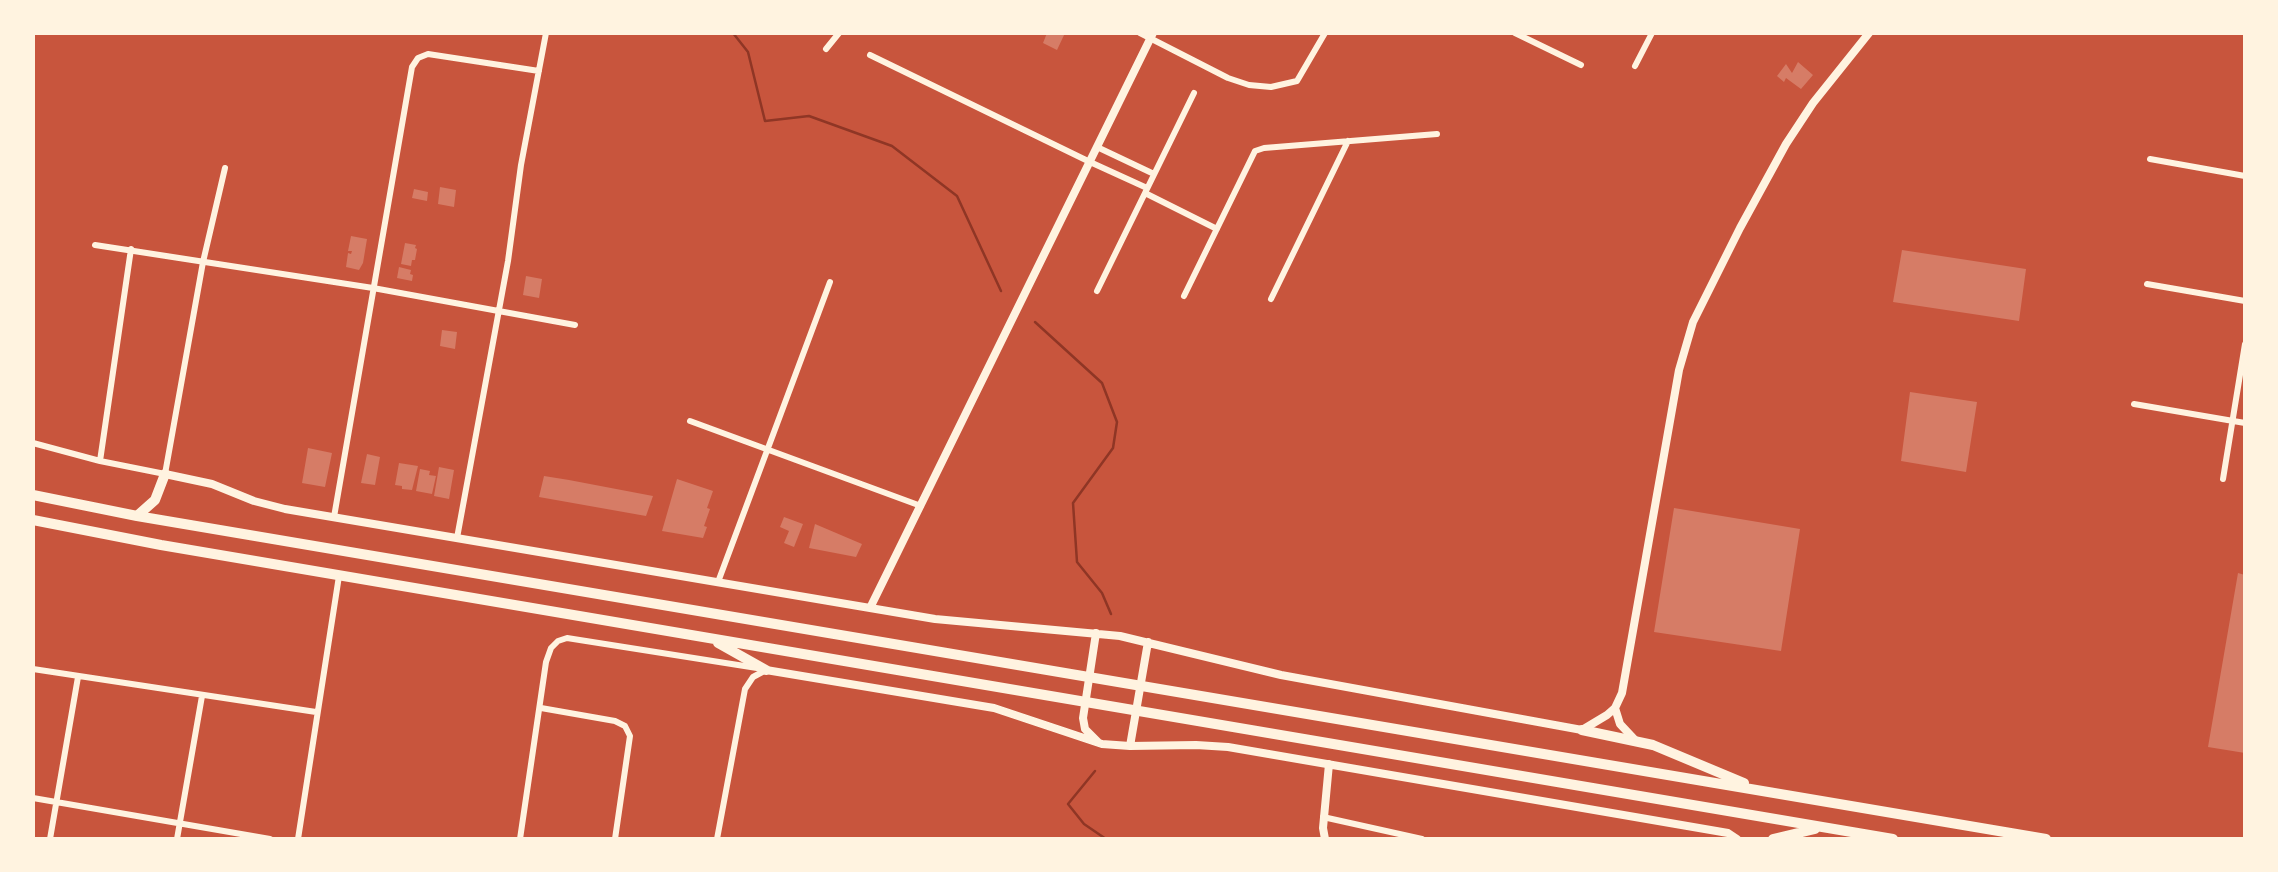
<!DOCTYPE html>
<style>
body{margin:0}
#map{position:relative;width:2278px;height:872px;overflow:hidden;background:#c8553d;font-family:"Times New Roman",serif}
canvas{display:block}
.frame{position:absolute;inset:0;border:35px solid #fff3e0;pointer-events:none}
</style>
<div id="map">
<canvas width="2278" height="872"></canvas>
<div class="frame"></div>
</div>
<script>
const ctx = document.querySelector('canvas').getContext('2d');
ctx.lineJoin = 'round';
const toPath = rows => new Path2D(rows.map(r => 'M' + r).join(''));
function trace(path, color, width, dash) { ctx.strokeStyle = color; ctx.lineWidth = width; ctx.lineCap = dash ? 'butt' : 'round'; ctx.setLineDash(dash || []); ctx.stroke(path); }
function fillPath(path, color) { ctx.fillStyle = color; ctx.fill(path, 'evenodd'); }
const stream = toPath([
 [733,33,748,52,765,121,809,116,892,146,957,196,1001,291],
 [1035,322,1102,383,1117,422,1113,448,1073,503,1077,562,1102,593,1111,614],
 [1095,771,1068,804,1084,824,1106,839]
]);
const building = toPath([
 [1047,33,1065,33,1057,50,1043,43],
 [1798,62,1813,75,1801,89,1786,78,1784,82,1777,76,1786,64,1792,73],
 [440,187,456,190,454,207,438,204],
 [414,189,428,192,427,201,412,198],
 [351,236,367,239,363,263,359,270,346,267,348,253,351,254,352,251,348,251],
 [405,243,416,245,415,248,417,249,415,260,412,260,411,266,401,264],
 [1902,250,2026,269,2019,321,1893,302],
 [399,267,411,270,410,274,413,275,412,281,397,278],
 [526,276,542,279,539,298,523,295],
 [442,330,457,332,455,349,440,346],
 [1910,392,1977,402,1966,472,1901,461],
 [308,448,332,453,325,487,302,483],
 [367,454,380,457,375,485,361,483],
 [399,463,418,466,412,490,402,489,402,486,395,485],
 [439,467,454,470,449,499,434,496],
 [420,469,430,471,429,475,436,476,432,494,416,491],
 [544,476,569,480,653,496,646,516,539,497],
 [677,479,713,491,707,508,710,509,704,526,707,527,703,538,662,531],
 [1674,508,1800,529,1781,651,1654,632],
 [784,517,803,524,794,547,784,543,789,531,780,527],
 [815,524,862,544,856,557,809,548],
 [2238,573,2245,575,2245,753,2208,747]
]);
const minor = toPath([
 [1140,33,1228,78,1249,85,1271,87,1297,81,1325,33],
 [1515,33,1581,65],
 [826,49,839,33],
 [870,55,1090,162,1147,188],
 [1635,66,1652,33],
 [1097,147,1154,174],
 [2150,159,2245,176],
 [1145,193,1217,229],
 [95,245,373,288,575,325],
 [2147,284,2245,301],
 [1097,291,1194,93],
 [1184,296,1255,151,1264,148,1437,134],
 [1271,299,1348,141],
 [2134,404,2245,423],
 [690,421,921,506],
 [33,443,100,461,165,474,203,262,225,168],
 [100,461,131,249],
 [2223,479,2245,344],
 [334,517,412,67,418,58,428,54,539,71],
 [457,538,508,261,521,165,546,33],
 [718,582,830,282],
 [33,669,316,712],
 [541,708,615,721,625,726,630,736,615,839],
 [33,798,270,839],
 [1323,817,1422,839],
 [50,839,78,677],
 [177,839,202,696],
 [298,839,339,576],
 [520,839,546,662,551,648,558,641,567,638,757,668],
 [717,839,745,689,753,677,766,670]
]);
const tertiary = toPath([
 [165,474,212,484,254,501,285,509,935,619,1120,636,1281,675,1582,730,1607,715,1615,708,1622,693,1679,370,1693,322,1740,228,1786,144,1813,103,1869,33],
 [870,608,1153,33],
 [1096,633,1083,718,1085,729,1098,742],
 [766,670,994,708,1102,744,1130,746,1196,745,1228,747,1728,833,1737,839],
 [1615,708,1620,724,1635,740],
 [1130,746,1148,642],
 [1325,839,1323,828,1329,764]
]);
const motorway = toPath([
 [33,495,137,516,2046,839],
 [137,516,155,500,165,474],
 [33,520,161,545,1893,839],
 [718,643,766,670],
 [1582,730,1653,745,1744,783],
 [1773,839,1815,829]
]);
trace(stream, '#8f3625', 2.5);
fillPath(building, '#d67c66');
trace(minor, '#fff3e0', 6);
trace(tertiary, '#fff3e0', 8);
trace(motorway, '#fff3e0', 10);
</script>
